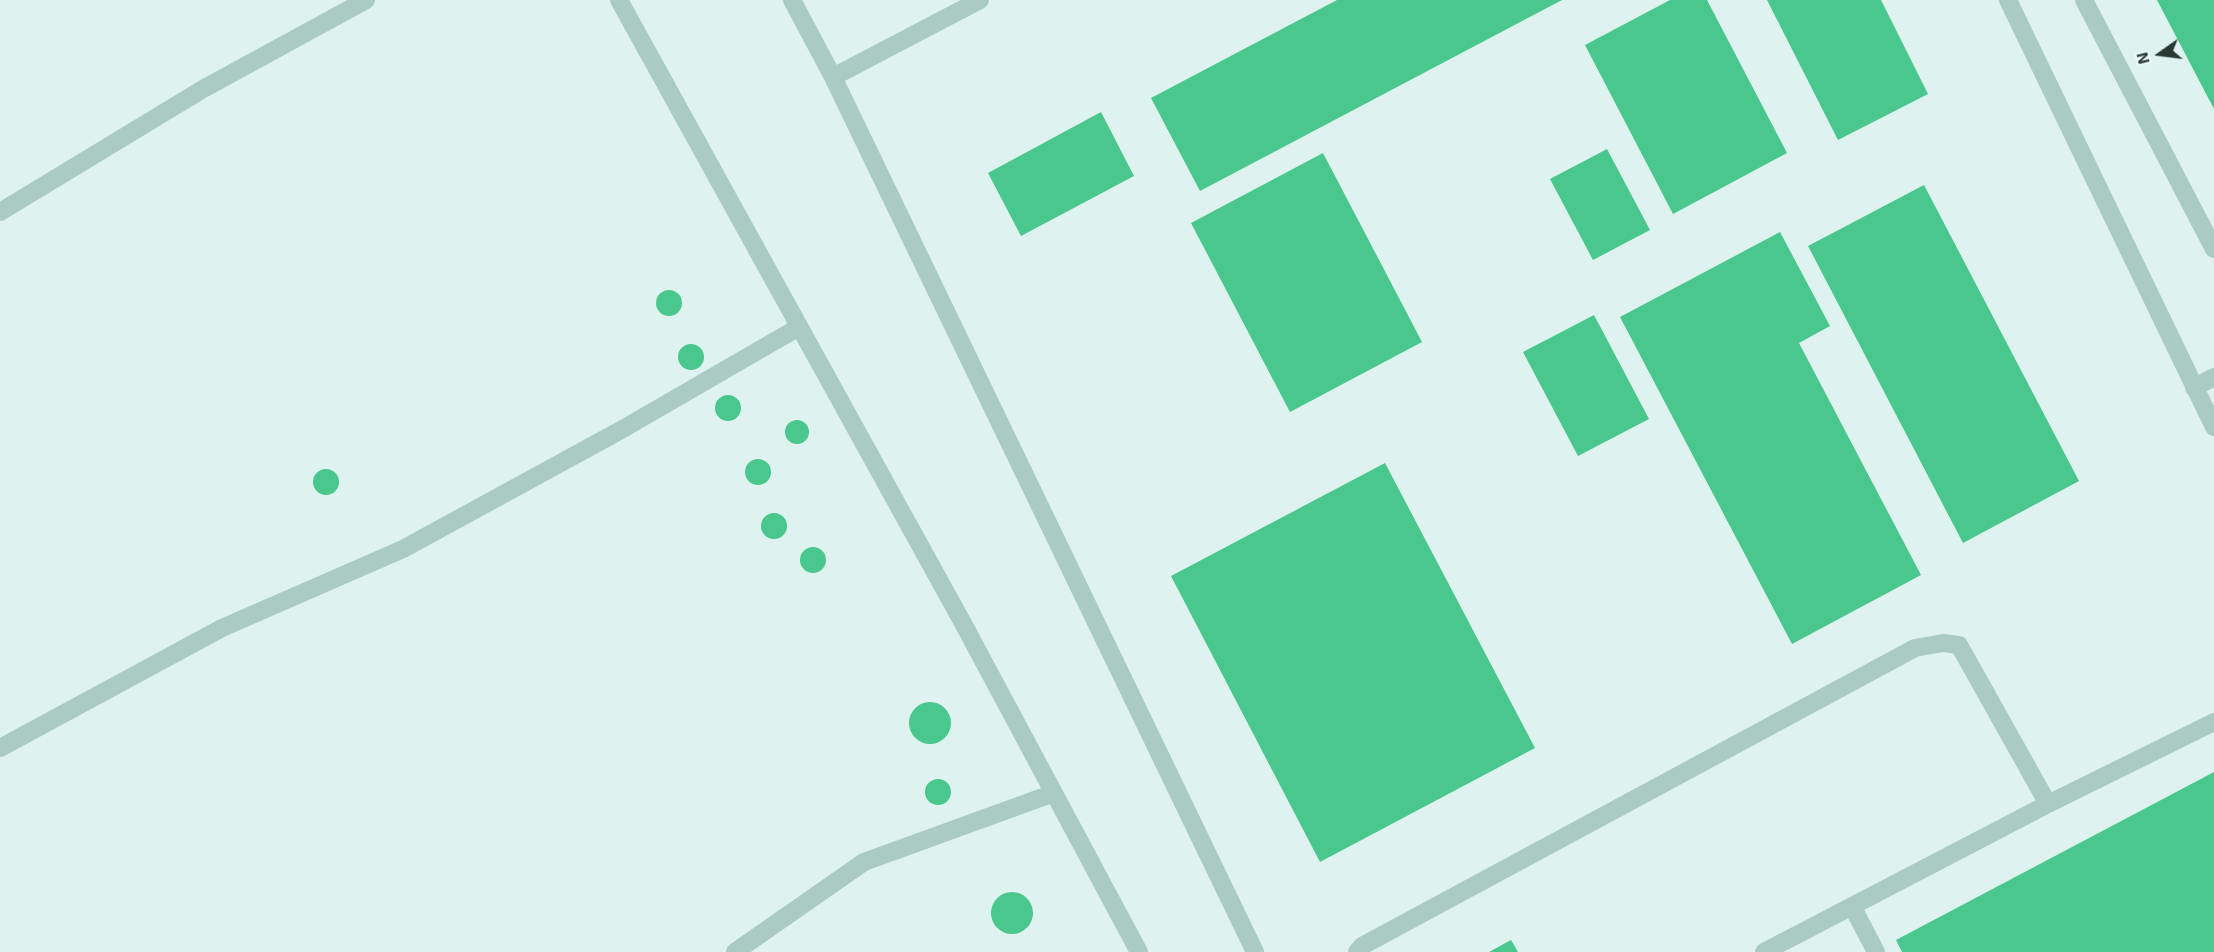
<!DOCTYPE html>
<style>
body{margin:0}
#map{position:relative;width:2214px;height:952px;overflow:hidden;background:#def3ef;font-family:"Exo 2",sans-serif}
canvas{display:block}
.north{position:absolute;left:2130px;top:24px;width:60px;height:60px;-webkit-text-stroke:4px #ebfaf8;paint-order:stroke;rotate:256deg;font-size:16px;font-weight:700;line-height:24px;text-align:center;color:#293933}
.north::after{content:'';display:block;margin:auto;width:21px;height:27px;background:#293933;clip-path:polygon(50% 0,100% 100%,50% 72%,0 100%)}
</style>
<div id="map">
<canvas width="2214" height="952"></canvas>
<div class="north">N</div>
</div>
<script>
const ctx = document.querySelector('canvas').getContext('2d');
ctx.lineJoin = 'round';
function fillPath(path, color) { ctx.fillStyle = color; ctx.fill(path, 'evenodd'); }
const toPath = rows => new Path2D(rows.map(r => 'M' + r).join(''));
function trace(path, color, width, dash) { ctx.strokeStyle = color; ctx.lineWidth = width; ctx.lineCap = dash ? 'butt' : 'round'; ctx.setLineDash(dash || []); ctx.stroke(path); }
const building = toPath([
 [1337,0,1562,0,1200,191,1151,98],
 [1670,0,1707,0,1787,153,1673,214,1585,45],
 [1767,0,1881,0,1928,94,1838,140],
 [2157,0,2214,0,2214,109],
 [1101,112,1134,176,1021,236,988,173],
 [1607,149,1650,230,1593,260,1550,179],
 [1323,153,1422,342,1290,412,1191,223],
 [1924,185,2079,481,1963,543,1808,246],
 [1780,232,1830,326,1799,343,1921,575,1792,644,1620,317],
 '656 303a13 13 0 1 1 26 0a13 13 0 1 1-26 0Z',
 [1594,315,1649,419,1578,456,1523,352],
 '678 357a13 13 0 1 1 26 0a13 13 0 1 1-26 0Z',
 '715 408a13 13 0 1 1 26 0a13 13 0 1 1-26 0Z',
 '785 432a12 12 0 1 1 24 0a12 12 0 1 1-24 0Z',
 '745 472a13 13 0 1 1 26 0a13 13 0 1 1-26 0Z',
 [1385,463,1535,748,1320,862,1171,576],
 '313 482a13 13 0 1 1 26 0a13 13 0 1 1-26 0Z',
 '761 526a13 13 0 1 1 26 0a13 13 0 1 1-26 0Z',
 '800 560a13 13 0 1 1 26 0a13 13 0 1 1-26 0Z',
 '909 723a21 21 0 1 1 42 0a21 21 0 1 1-42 0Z',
 [2214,772,2214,952,1902,952,1896,940],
 '925 792a13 13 0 1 1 26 0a13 13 0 1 1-26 0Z',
 '991 913a21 21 0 1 1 42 0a21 21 0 1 1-42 0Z',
 [1511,940,1518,952,1489,952]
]);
const minor = toPath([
 [619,0,964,625,1139,952],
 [792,0,833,77,1255,952],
 [2008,0,2214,427],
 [2084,0,2214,249],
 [833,77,980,0],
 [0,212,203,89,366,0],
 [2194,388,2214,377],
 [0,748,222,628,403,549,621,430,799,327],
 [1852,906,1876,952],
 [735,952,864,862,1054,793],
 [1357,952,1362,946,1915,648,1943,643,1959,645,2048,804],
 [1764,952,2048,804,2214,722]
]);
fillPath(building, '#49c78d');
trace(minor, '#aacbc3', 18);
</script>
